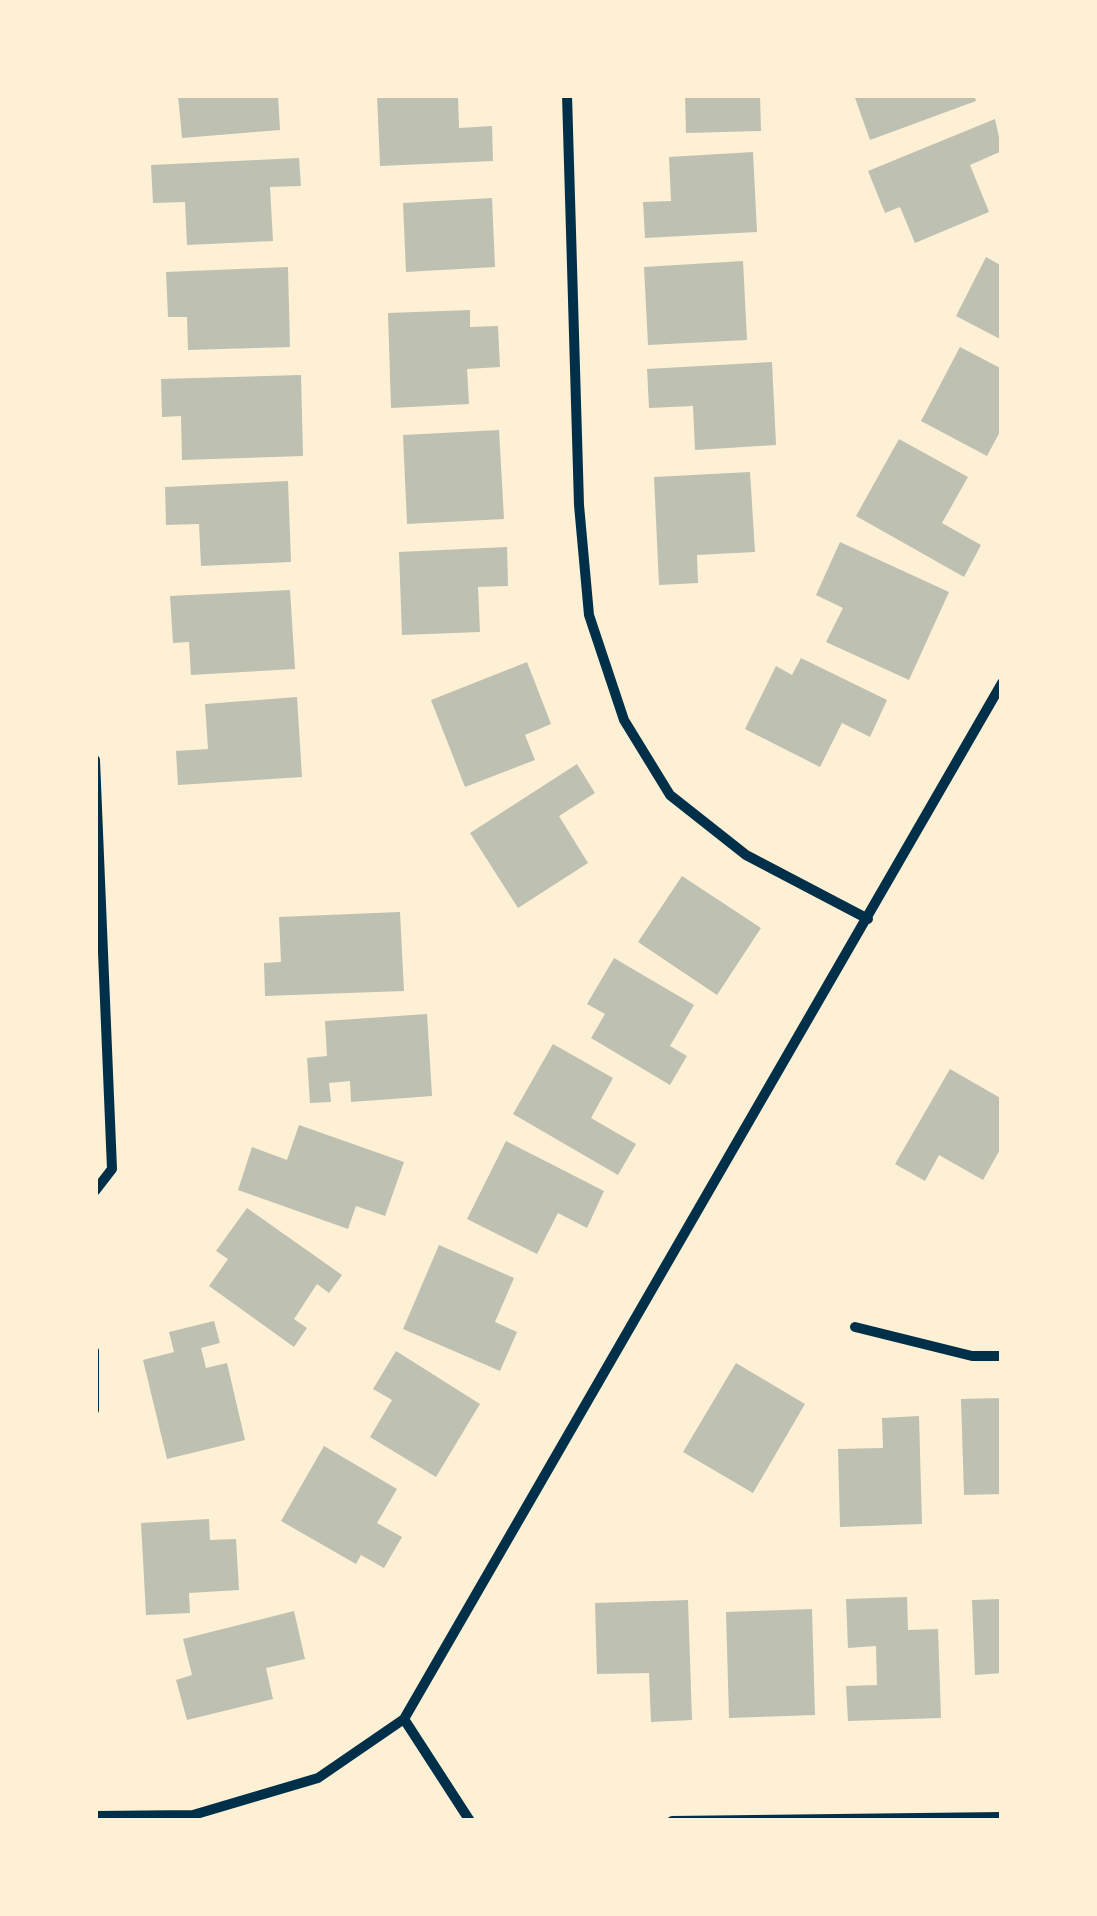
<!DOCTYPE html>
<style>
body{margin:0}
#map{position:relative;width:1097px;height:1916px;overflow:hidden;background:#fdf0d5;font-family:"Titillium Web",sans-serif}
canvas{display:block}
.frame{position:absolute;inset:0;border:98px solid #fdf0d5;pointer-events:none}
</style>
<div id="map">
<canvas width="1097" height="1916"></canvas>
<div class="frame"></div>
</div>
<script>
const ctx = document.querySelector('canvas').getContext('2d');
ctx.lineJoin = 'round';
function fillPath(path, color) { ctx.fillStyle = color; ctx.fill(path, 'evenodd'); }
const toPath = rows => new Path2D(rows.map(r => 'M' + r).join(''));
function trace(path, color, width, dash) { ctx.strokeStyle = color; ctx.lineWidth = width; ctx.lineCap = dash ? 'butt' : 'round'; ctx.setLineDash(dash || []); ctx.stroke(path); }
const building = toPath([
 [178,95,278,95,280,130,182,138],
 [377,95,458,95,459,128,492,126,493,161,380,166],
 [685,95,760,95,761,131,686,133],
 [854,95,974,95,976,101,870,140],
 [995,119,1002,151,970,165,989,212,915,243,900,207,885,213,868,171],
 [753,152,757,232,645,238,643,202,671,201,669,157],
 [299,158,301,186,270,187,273,241,187,245,185,202,153,203,151,165],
 [492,198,495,267,406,272,403,203],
 [986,257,1002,266,1002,340,956,316],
 [743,261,747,340,648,345,644,267],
 [288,267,290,347,188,350,187,317,168,317,166,272],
 [470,310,470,327,498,326,500,367,467,369,469,404,391,408,388,313],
 [960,347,1002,369,1002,428,987,456,921,421],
 [772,362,776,445,695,450,693,406,649,408,647,369],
 [301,375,303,456,182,460,181,416,162,417,161,379],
 [499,430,504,519,407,524,403,435],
 [899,439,968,477,942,523,981,545,964,577,856,516],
 [750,472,755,552,697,555,698,583,659,585,654,477],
 [288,481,291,562,201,566,199,524,166,525,165,487],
 [840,542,949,592,909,680,826,642,843,608,816,595],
 [507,547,508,586,478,587,480,632,402,635,399,552],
 [290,590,295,669,191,675,189,642,173,643,170,596],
 [801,658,887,700,870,737,842,723,820,767,745,729,776,666,792,675],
 [527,662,551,724,525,735,535,760,465,787,431,700],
 [297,697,302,777,178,785,176,751,208,749,205,704],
 [577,764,595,793,559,816,588,863,518,908,470,833],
 [682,876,761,928,717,995,638,942],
 [400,912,404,991,265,996,264,963,281,962,279,917],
 [614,958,694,1005,670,1046,687,1056,670,1085,591,1038,605,1014,587,1004],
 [427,1014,432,1096,351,1102,350,1081,329,1083,331,1102,310,1103,307,1058,327,1056,325,1021],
 [553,1044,613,1078,591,1118,636,1144,618,1175,513,1114],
 [950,1069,1002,1099,1002,1146,983,1180,939,1155,925,1181,895,1164],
 [299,1125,404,1162,385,1216,356,1206,348,1229,238,1190,252,1147,287,1160],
 [506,1141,604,1191,587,1228,558,1213,537,1254,467,1219],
 [247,1208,342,1275,329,1293,317,1284,294,1319,307,1328,294,1347,209,1286,228,1259,216,1251],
 [439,1245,514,1278,495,1322,517,1332,500,1371,403,1329],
 [214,1321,220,1343,201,1348,206,1368,227,1363,245,1440,167,1459,143,1360,174,1352,169,1332],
 [396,1351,480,1404,436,1477,370,1437,392,1400,373,1389],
 [736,1363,805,1404,753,1493,683,1452],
 [1002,1398,1002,1494,964,1495,961,1399],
 [919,1416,922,1524,840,1527,838,1449,883,1448,882,1418],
 [324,1446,397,1489,377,1523,402,1537,384,1568,361,1555,356,1564,281,1521],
 [209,1519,210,1540,236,1539,239,1590,189,1593,190,1613,146,1615,141,1523],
 [907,1597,908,1630,938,1629,941,1718,848,1721,846,1686,877,1685,876,1646,848,1648,846,1599],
 [1002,1599,1002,1673,975,1675,972,1600],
 [688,1600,692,1720,651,1722,649,1673,597,1674,595,1603],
 [812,1609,815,1715,729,1718,726,1612],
 [294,1611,305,1659,266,1668,273,1699,187,1720,176,1680,192,1675,183,1639]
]);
const service = toPath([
 [95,1351,95,1410]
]);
const minor = toPath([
 [567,95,579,505,589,615,624,720,670,795,746,855,868,919],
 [95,760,112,1169,95,1191],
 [855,1327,972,1356,1002,1356],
 [404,1719,470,1821],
 [95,1816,193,1815,318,1778,404,1719,1002,683],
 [672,1821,1002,1817]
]);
fillPath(building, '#bec0b2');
trace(service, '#003049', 8);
trace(minor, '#003049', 10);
</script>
